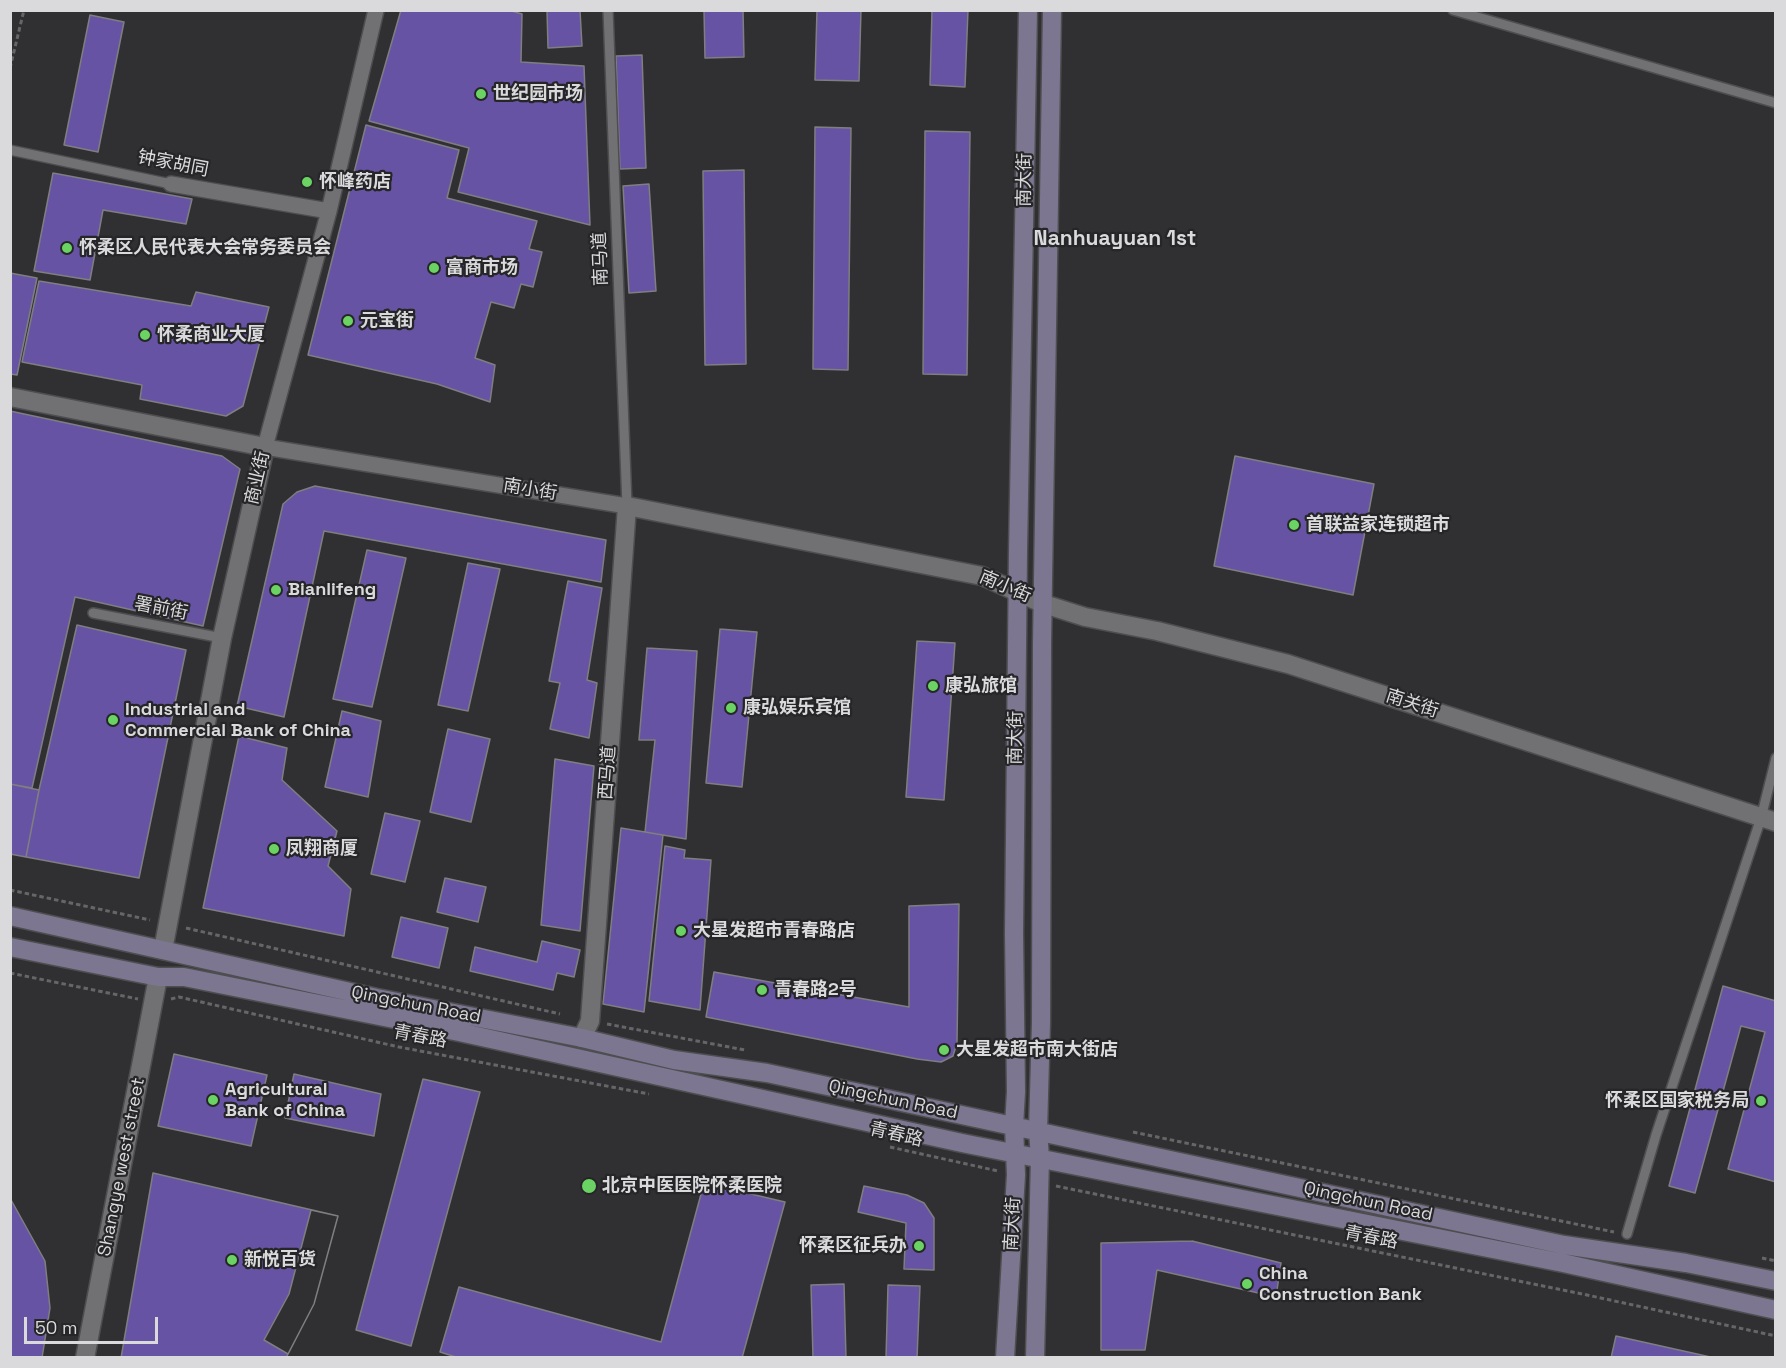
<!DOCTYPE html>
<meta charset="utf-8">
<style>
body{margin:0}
#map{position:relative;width:1786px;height:1368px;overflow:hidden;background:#302f32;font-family:"Space Grotesk",sans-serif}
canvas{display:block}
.frame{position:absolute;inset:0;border:12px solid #dad9db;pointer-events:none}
.scale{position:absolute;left:24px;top:1317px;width:134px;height:27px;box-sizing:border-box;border:3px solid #dad9db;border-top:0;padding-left:8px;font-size:18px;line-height:21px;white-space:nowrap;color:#dad9db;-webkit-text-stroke:4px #262628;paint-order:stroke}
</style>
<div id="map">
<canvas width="1786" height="1368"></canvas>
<div class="frame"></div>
<div class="scale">50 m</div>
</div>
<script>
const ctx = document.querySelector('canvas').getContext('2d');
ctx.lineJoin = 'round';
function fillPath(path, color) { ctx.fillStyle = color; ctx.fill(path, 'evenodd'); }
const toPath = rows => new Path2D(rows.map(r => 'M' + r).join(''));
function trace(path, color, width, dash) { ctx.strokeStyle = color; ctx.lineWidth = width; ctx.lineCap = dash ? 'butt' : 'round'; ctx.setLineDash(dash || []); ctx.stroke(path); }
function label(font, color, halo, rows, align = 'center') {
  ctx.font = font + ' "Space Grotesk","Noto Sans SC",sans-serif'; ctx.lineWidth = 4.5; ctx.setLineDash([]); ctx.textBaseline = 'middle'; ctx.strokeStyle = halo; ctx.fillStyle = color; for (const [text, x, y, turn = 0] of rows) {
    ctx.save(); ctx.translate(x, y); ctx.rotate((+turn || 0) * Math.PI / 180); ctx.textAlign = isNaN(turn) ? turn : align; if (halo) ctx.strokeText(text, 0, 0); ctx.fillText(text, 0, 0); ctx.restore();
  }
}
const building = toPath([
 [401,10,508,10,522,14,521,62,584,66,590,225,458,192,469,148,369,121,401,10],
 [547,10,580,10,582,46,548,48,547,10],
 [704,10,743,10,744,57,705,58,704,10],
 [817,10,861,10,859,81,815,80,817,10],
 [932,10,968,10,965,87,930,85,932,10],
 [90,15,124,22,98,152,64,145,90,15],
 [642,55,646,168,620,169,616,56,642,55],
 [366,125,459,150,447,198,537,221,529,249,542,252,533,287,521,284,514,308,491,302,475,358,495,365,490,402,437,384,308,355,366,125],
 [815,127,851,128,848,370,813,369,815,127],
 [925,131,970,132,967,375,923,374,925,131],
 [744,170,746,364,705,365,703,171,744,170],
 [53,173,192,199,186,224,103,210,90,280,34,271,53,173],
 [649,184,656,291,629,293,623,186,649,184],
 [10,273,37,278,17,375,10,374,10,273],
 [39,281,191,306,196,292,269,307,243,406,226,416,140,399,142,385,22,362,39,281],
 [10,411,222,456,240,469,203,626,75,597,32,788,10,784,10,411],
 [1235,456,1374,484,1353,595,1214,566,1235,456],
 [315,486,606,540,601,582,324,531,284,717,237,706,283,504,297,492,315,486],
 [367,550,406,558,372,707,333,699,367,550],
 [468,563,500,569,468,711,438,705,468,563],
 [568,581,602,588,587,680,597,683,589,738,550,729,560,683,549,681,568,581],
 [77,625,186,650,139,878,26,857,39,790,77,625],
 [720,629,757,632,742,787,706,783,720,629],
 [917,641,955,643,944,800,906,797,917,641],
 [647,648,697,651,686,839,645,832,655,740,639,740,647,648],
 [342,711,381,721,368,797,325,787,342,711],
 [448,729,490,739,471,822,430,812,448,729],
 [239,736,287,748,282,780,337,831,328,866,351,889,344,936,203,908,239,736],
 [555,759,594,766,580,931,541,925,555,759],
 [10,784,39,790,26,857,10,854,10,784],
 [385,813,420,821,405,882,371,874,385,813],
 [621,828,663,835,644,1012,603,1004,621,828],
 [665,846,685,850,684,858,711,860,700,1010,649,1001,665,846],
 [445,878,486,887,478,922,437,912,445,878],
 [959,904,957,1043,953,1056,941,1062,917,1059,706,1017,714,972,909,1007,909,906,959,904],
 [401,917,448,928,439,968,392,957,401,917],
 [542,941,580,950,574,977,557,973,553,990,470,971,475,947,537,962,542,941],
 [1723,986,1776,1001,1776,1182,1728,1169,1765,1032,1741,1026,1695,1193,1669,1186,1723,986],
 [174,1054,267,1075,251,1146,158,1126,174,1054],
 [294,1074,381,1094,374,1136,285,1118,294,1074],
 [423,1079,480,1092,411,1346,356,1330,423,1079],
 [153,1173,338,1216,314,1304,286,1358,121,1358,153,1173],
 [704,1183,785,1202,742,1358,459,1358,440,1352,459,1287,661,1342,704,1183],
 [864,1186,907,1195,924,1203,934,1218,934,1270,904,1269,906,1223,858,1212,864,1186],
 [10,1198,45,1261,50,1308,42,1358,10,1358,10,1198],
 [311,1210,338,1216,314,1304,288,1354,264,1340,289,1294,311,1210],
 [1192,1241,1281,1263,1276,1297,1157,1270,1145,1350,1101,1350,1101,1243,1192,1241],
 [844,1284,846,1358,813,1358,811,1285,844,1284],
 [888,1285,920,1286,917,1358,886,1358,888,1285],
 [1616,1336,1715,1358,1611,1358,1616,1336]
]);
const path = toPath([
 [10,68,24,10],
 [10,890,150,920],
 [186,928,560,1014],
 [10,973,138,999],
 [171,999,179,997,399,1047,649,1094],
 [607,1024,745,1050],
 [1133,1132,1614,1232],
 [890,1147,998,1171],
 [1056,1186,1587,1295,1776,1336],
 [1762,1258,1776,1261]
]);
const service = toPath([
 [608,10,627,506],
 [1453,10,1776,103],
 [10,150,171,184],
 [93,613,222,638],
 [1627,1234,1656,1135,1761,818,1776,758]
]);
const pedestrian = toPath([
 [376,10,329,211,265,447,627,506],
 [171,184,329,211]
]);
const minor = toPath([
 [10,397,265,447,222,638,163,950],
 [582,1038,590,1021,627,506,982,576,1044,604,1085,617,1157,631,1288,664,1776,822],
 [85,1358,158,977]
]);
const secondary = toPath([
 [10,916,377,998,582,1038,674,1060,767,1073,1564,1245,1686,1263,1776,1281],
 [10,947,158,977,184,977,459,1032,962,1143,1563,1263,1776,1310],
 [1005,1358,1016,1175,1014,1126,1016,1092,1014,933,1018,551,1028,10],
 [1035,1358,1040,1158,1038,1131,1041,1023,1042,643,1052,10]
]);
const markers = [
 [481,94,6,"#6ad363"],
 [307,182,6,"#6ad363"],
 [67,248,6,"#6ad363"],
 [434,268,6,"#6ad363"],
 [348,321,6,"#6ad363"],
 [145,335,6,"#6ad363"],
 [1294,525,6,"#6ad363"],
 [276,590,6,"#6ad363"],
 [933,686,6,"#6ad363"],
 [731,708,6,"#6ad363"],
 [113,720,6,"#6ad363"],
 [274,849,6,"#6ad363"],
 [681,931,6,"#6ad363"],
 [762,990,6,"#6ad363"],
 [944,1050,6,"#6ad363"],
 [213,1100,6,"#6ad363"],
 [1761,1101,6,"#6ad363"],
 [589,1186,8,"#6ad363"],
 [919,1246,6,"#6ad363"],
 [232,1260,6,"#6ad363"],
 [1247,1284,6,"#6ad363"]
];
const poiNames = [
 ["世纪园市场",493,94],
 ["怀峰药店",319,182],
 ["怀柔区人民代表大会常务委员会",79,248],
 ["富商市场",446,268],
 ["元宝街",360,321],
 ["怀柔商业大厦",157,335],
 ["首联益家连锁超市",1306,525],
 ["Bianlifeng",288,590],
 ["康弘旅馆",945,686],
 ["康弘娱乐宾馆",743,708],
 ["Industrial and",125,710],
 ["Commercial Bank of China",125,731],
 ["凤翔商厦",286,849],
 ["大星发超市青春路店",693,931],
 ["青春路2号",774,990],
 ["大星发超市南大街店",956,1050],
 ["Agricultural",225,1090],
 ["Bank of China",225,1111],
 ["怀柔区国家税务局",1749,1101,"right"],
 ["北京中医医院怀柔医院",602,1186],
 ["怀柔区征兵办",907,1246,"right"],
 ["新悦百货",244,1260],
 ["China",1259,1274],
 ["Construction Bank",1259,1295]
];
const streetNames = [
 ["钟家胡同",173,164,11],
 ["南大街",1025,180,-89],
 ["南马道",601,259,-92],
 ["商业街",258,478,-77],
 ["南小街",530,490,9],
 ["南小街",1005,587,23],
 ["署前街",161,609,11],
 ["南关街",1412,704,18],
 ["南大街",1016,738,-89],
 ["西马道",608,773,-86],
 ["Qingchun Road",416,1005,11],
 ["青春路",420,1037,11],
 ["Qingchun Road",893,1100,12],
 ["青春路",896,1135,13],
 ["Shangye west street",122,1167,-79],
 ["Qingchun Road",1368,1202,12],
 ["南大街",1013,1224,-87],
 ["青春路",1371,1238,11]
];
const quarterNames = [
 ["Nanhuayuan 1st",1115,239]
];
fillPath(building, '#6753a3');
trace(building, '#7f7e81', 1.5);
trace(service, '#4e4e50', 12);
trace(pedestrian, '#4e4e50', 18);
trace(minor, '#4e4e50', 21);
trace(secondary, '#4e4e50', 21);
trace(path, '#666568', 3, [4.5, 3]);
trace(service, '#717174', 9);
trace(pedestrian, '#717174', 15);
trace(minor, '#717174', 18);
trace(secondary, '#7c7691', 18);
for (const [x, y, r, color] of markers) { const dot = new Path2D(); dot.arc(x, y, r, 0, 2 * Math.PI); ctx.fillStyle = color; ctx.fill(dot); trace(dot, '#262628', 2); }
label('bold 18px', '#dad9db', '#262628', poiNames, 'left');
label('18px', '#dad9db', '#262628', streetNames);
label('bold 21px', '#dad9db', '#262628', quarterNames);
</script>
